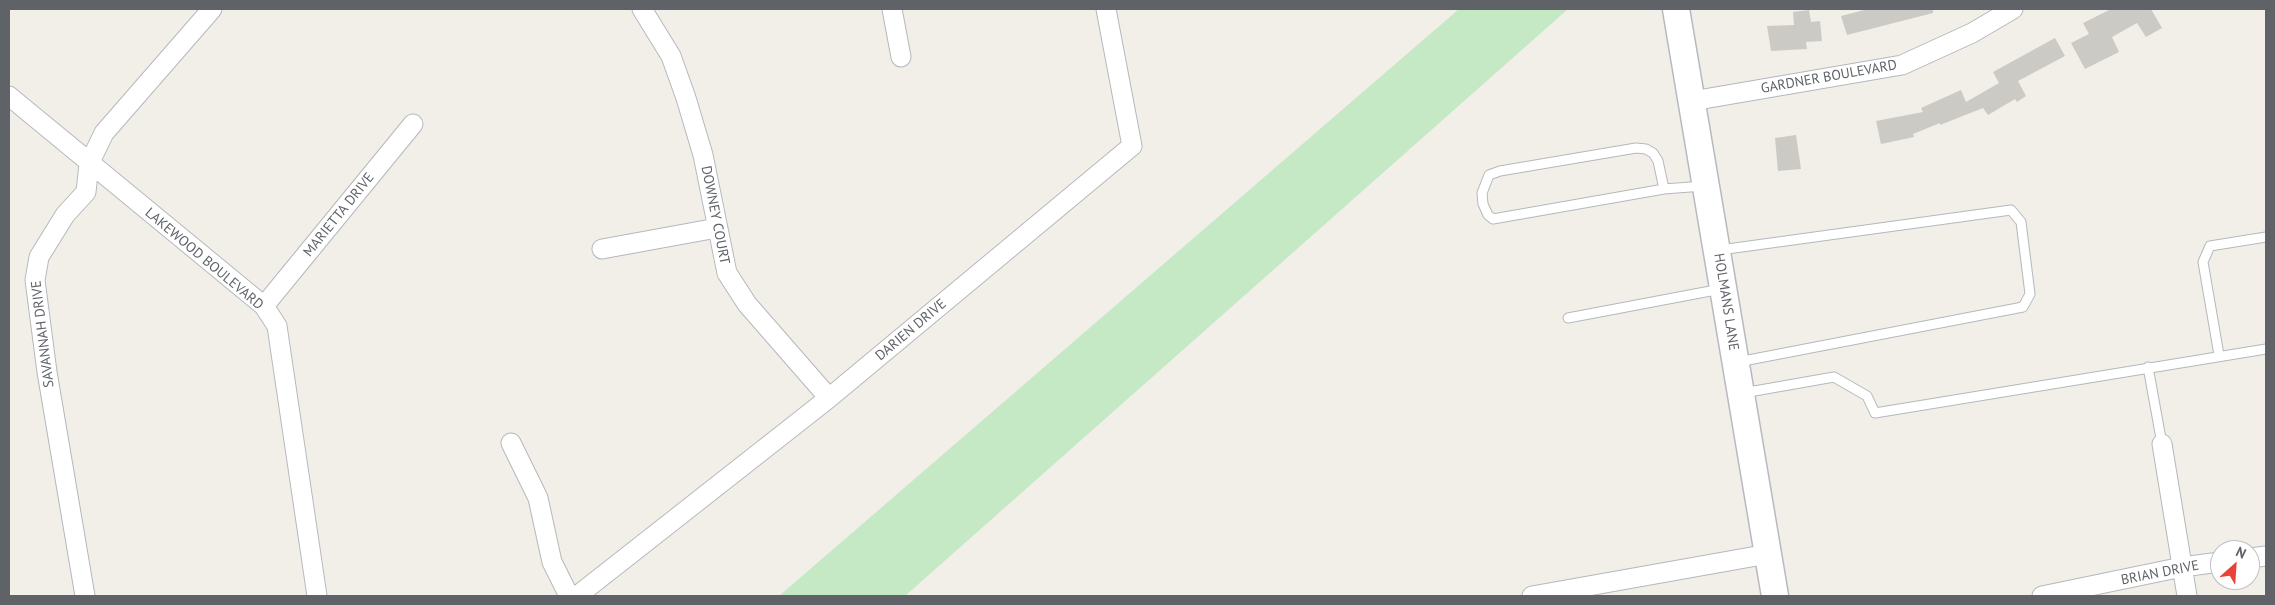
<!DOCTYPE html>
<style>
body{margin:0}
#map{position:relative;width:2275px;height:605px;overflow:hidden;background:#f1efe8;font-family:"PT Sans",sans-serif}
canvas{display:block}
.frame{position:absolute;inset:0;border:10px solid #5f6368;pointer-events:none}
.north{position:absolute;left:2210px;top:540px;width:50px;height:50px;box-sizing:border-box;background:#fff;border:1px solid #bfc1c3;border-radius:50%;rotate:26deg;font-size:14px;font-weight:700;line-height:20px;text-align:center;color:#5f6368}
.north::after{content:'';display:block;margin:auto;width:18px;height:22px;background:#ea4335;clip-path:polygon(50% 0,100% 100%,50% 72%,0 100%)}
</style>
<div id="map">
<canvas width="2275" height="605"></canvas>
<div class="frame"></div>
<div class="north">N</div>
</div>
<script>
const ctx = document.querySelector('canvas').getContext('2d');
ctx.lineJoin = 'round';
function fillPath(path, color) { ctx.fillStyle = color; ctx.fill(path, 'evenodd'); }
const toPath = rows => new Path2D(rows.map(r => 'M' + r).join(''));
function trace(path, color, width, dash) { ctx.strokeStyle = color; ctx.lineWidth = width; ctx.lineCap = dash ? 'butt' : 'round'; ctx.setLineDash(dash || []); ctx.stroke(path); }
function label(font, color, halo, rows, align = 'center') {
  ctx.font = font + ' "PT Sans",sans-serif'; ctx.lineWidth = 4; ctx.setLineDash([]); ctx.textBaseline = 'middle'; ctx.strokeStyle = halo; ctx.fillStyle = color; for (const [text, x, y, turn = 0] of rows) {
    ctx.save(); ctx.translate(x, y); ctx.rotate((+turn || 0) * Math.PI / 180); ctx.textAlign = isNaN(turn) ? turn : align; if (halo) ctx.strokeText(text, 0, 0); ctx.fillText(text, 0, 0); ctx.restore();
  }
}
const green = toPath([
 [1459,9,1568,9,905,596,779,596]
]);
const building = toPath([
 [1868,9,1933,9,1933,13,1847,35,1841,16],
 [2111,9,2151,9,2162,28,2146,37,2137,23,2112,37,2119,52,2085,69,2071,43,2089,34,2083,23],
 [1809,10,1811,22,1820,21,1822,41,1806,42,1807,49,1771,51,1767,26,1794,25,1793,12],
 [2055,38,2065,56,2018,81,2026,96,2017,102,2015,99,1988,115,1983,108,1940,125,1940,123,1913,134,1914,137,1881,144,1876,121,1923,112,1921,108,1961,90,1966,102,1999,83,1993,72],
 [1796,135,1801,169,1778,171,1775,138]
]);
const service = toPath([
 [1664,189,1658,161,1653,153,1646,149,1636,148,1500,171,1489,175,1482,193,1483,204,1488,215,1493,219,1664,189,1703,186],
 [1720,250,2011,210,2021,222,2030,294,2023,307,1738,362],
 [1568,318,1721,289],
 [2219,355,2203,262,2210,246,2266,237],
 [2148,367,2162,444],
 [1743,393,1834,377,1867,396,1875,413,2266,349]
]);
const minor = toPath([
 [642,9,671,56,686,98,703,155,727,273,747,304,829,398],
 [892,9,901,57],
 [9,96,264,306,277,326,317,596],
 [1692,101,1902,65,1972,33,2013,9],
 [602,249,717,228],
 [264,306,413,124],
 [511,443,538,498,552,562,569,596],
 [2162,444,2187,596],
 [2250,558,2266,556],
 [85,596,47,372,35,280,39,257,65,215,86,192,89,164,104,133,212,9],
 [577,596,829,398,1132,146,1106,9],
 [1532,596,1768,554],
 [2042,596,2182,567,2220,562]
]);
const secondary = toPath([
 [1676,9,1775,596]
]);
const streetNames = [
 ["GARDNER BOULEVARD",1829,77,-10],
 ["MARIETTA DRIVE",339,215,-51],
 ["DOWNEY COURT",715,215,79],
 ["LAKEWOOD BOULEVARD",204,259,40],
 ["HOLMANS LANE",1726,302,81],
 ["DARIEN DRIVE",911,330,-40],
 ["SAVANNAH DRIVE",43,334,-97],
 ["BRIAN DRIVE",2160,573,-11]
];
fillPath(green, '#c5e8c5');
fillPath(building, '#cccac5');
trace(service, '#b5b8bc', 11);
trace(minor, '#b5b8bc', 21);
trace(secondary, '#b6babf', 29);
trace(service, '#fff', 9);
trace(minor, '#fff', 19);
trace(secondary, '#fff', 26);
label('14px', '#5f6368', '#fff', streetNames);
</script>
